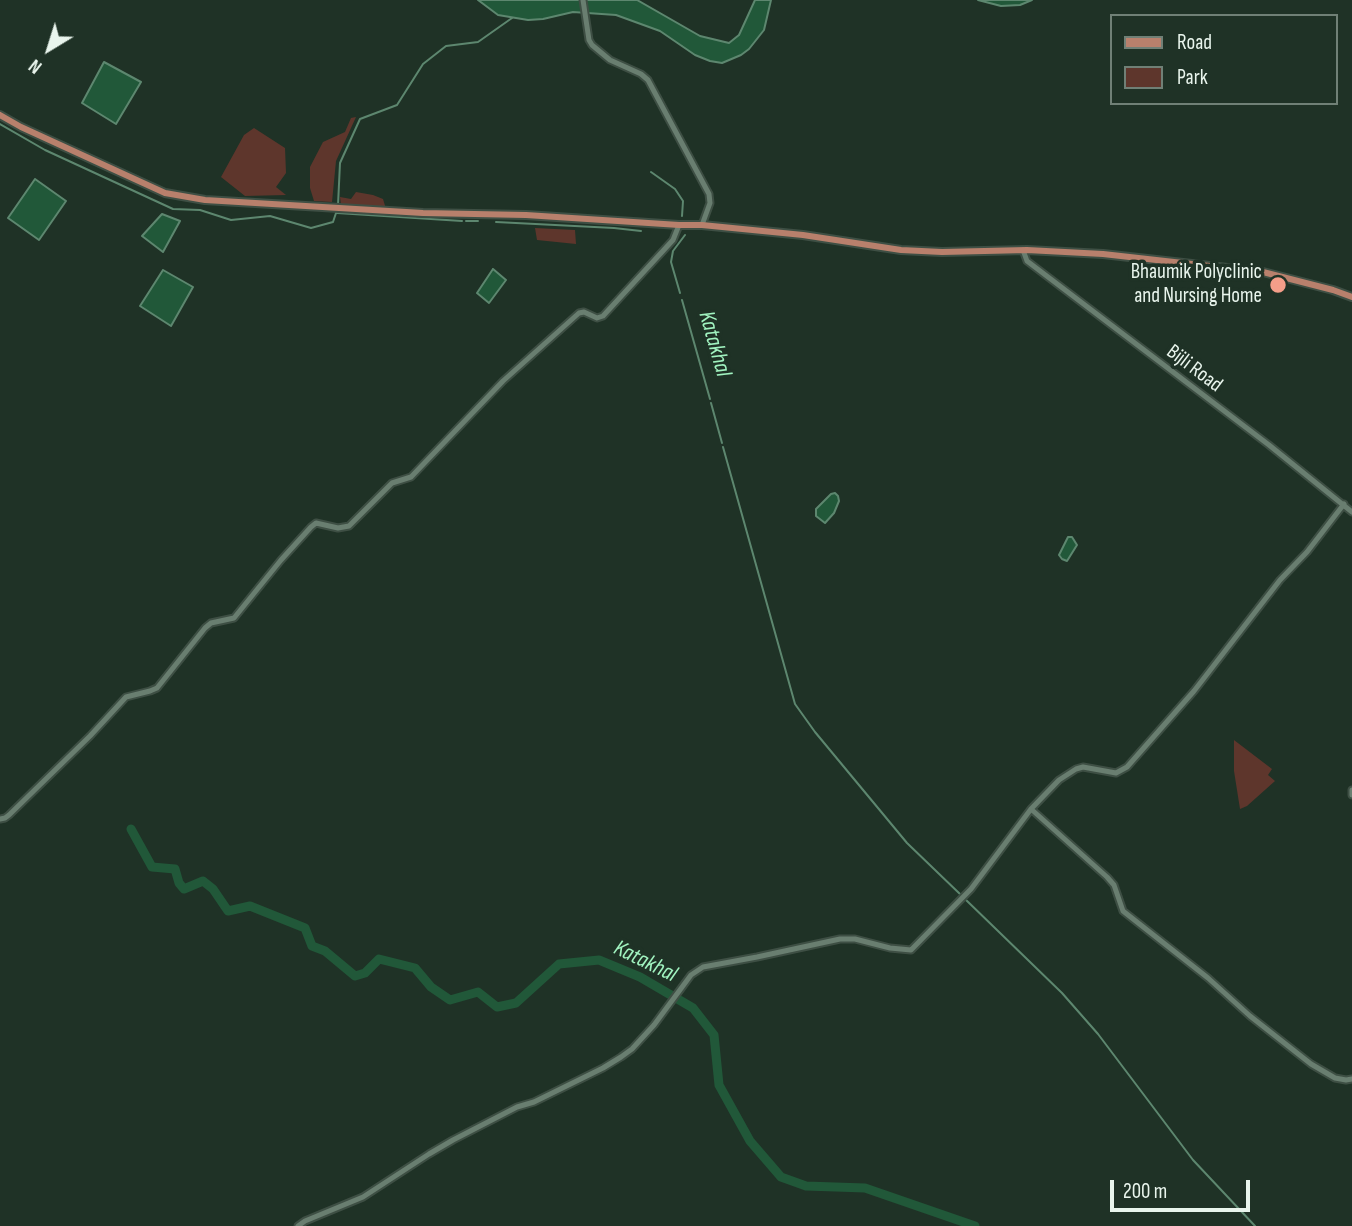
<!DOCTYPE html>
<style>
body{margin:0}
#map{position:relative;width:1352px;height:1226px;overflow:hidden;background:#1f3226;font-family:"Sofia Sans Condensed",sans-serif}
canvas{display:block}
.legend{position:absolute;left:1110px;top:14px;width:228px;height:91px;box-sizing:border-box;background:#1f3226;border:2px solid #708076;margin:0;padding:9px 12px;list-style:none;font-size:21px;color:#e9f5ed}
.legend li{display:flex;align-items:center;gap:14px;height:35px}
.legend b{width:35px;border:2px solid #708076}
.north{position:absolute;left:14px;top:14px;width:70px;height:70px;-webkit-text-stroke:5px #1f3226;paint-order:stroke;rotate:218deg;font-size:19px;font-weight:700;line-height:28px;text-align:center;color:#e9f5ed}
.north::after{content:'';display:block;margin:auto;width:24px;height:32px;background:#e9f5ed;clip-path:polygon(50% 0,100% 100%,50% 72%,0 100%)}
.scale{position:absolute;left:1110px;top:1180px;width:140px;height:32px;box-sizing:border-box;border:4px solid #e9f5ed;border-top:0;padding-left:9px;font-size:21px;line-height:24px;white-space:nowrap;color:#e9f5ed;-webkit-text-stroke:5px #1f3226;paint-order:stroke}
</style>
<div id="map">
<canvas width="1352" height="1226"></canvas>
<ul class="legend">
<li><b style="height:9px;background:#b8806c"></b>Road</li>
<li><b style="height:19px;background:#5e362c"></b>Park</li>
</ul>
<div class="north">N</div>
<div class="scale">200 m</div>
</div>
<script>
const ctx = document.querySelector('canvas').getContext('2d');
ctx.lineJoin = 'round';
function fillPath(path, color) { ctx.fillStyle = color; ctx.fill(path, 'evenodd'); }
const toPath = rows => new Path2D(rows.map(r => 'M' + r).join(''));
function trace(path, color, width, dash) { ctx.strokeStyle = color; ctx.lineWidth = width; ctx.lineCap = dash ? 'butt' : 'round'; ctx.setLineDash(dash || []); ctx.stroke(path); }
function label(font, color, halo, rows, align = 'center') {
  ctx.font = font + ' "Sofia Sans Condensed",sans-serif'; ctx.lineWidth = 7; ctx.setLineDash([]); ctx.textBaseline = 'middle'; ctx.strokeStyle = halo; ctx.fillStyle = color; for (const [text, x, y, turn = 0] of rows) {
    ctx.save(); ctx.translate(x, y); ctx.rotate((+turn || 0) * Math.PI / 180); ctx.textAlign = isNaN(turn) ? turn : align; if (halo) ctx.strokeText(text, 0, 0); ctx.fillText(text, 0, 0); ctx.restore();
  }
}
const green = toPath([
 [356,117,336,161,332,202,314,201,310,188,310,167,323,142,345,132,351,118],
 [254,128,285,148,286,173,276,187,286,195,245,196,221,177,244,135],
 [356,192,373,195,383,199,386,209,341,205,340,197,351,199],
 [535,228,575,230,576,244,537,240],
 [1234,740,1272,769,1268,775,1275,781,1247,806,1240,809,1234,771]
]);
const water = toPath([
 [478,0,637,0,700,36,729,43,739,35,755,0,771,0,764,30,749,49,741,55,722,63,710,61,695,55,660,31,616,15,573,12,543,19,528,20,498,15,478,0],
 [978,0,1032,0,1020,5,1001,6,978,0],
 [104,62,141,82,116,124,82,103,104,62],
 [35,179,66,201,39,240,8,218,35,179],
 [162,214,180,221,163,252,142,236,162,214],
 [493,269,506,280,489,303,477,293,493,269],
 [163,270,193,287,171,326,140,306,163,270],
 [835,493,838,496,839,501,834,513,825,523,816,516,816,509,831,494,835,493],
 [1068,537,1072,537,1077,545,1067,561,1062,559,1059,555,1068,537]
]);
const stream = toPath([
 [0,124,45,150,173,209,200,210,231,220,270,216,311,228,333,222,337,210],
 [651,172,675,189,683,201,682,216],
 [338,205,340,163,360,119,397,105,423,64,446,46,478,42,512,18],
 [337,213,462,221],
 [466,221,478,221],
 [496,222,614,228,641,231],
 [680,293,671,262,673,251,685,235],
 [682,300,710,399],
 [711,403,722,443],
 [723,447,795,704,815,732,907,843,961,895],
 [965,899,1062,993,1098,1034,1193,1160,1255,1226]
]);
const river = toPath([
 [131,829,152,867,175,869,179,883,184,889,203,881,213,889,228,911,250,906,305,928,312,946,325,951,355,976,365,973,379,959,415,968,431,987,450,1000,478,992,497,1007,516,1003,559,964,599,960,640,977,693,1008,714,1035,719,1085,750,1141,781,1177,806,1186,865,1188,975,1226]
]);
const tertiary = toPath([
 [583,0,589,40,592,45,610,60,641,74,648,80,709,194,710,203,702,225],
 [1023,250,1027,261,1269,445,1352,512],
 [1352,790,1352,795],
 [1031,809,1107,877,1114,885,1123,911,1208,978,1250,1016,1311,1064,1335,1078,1346,1080,1352,1079],
 [0,819,5,818,9,815,90,736,126,697,150,691,157,688,205,628,211,623,234,618,281,560,311,527,316,523,338,528,349,526,392,483,411,477,503,381,579,313,584,312,597,318,603,316,673,240,679,225],
 [298,1226,305,1221,363,1197,429,1154,453,1140,517,1107,534,1102,603,1068,621,1057,632,1049,654,1025,691,975,703,967,757,957,840,939,855,939,890,948,911,950,971,889,1031,809,1059,780,1076,769,1083,767,1116,773,1127,767,1194,691,1280,580,1307,552,1344,504]
]);
const primary = toPath([
 [0,115,21,127,165,193,205,200,423,213,526,215,679,225,702,225,803,235,901,250,942,252,1027,250,1103,254,1263,272,1333,290,1352,297]
]);
const markers = [
 [1278,285,9,"#f49e89"]
];
const poiNames = [
 ["Bhaumik Polyclinic",1262,273],
 ["and Nursing Home",1262,297]
];
const streetNames = [
 ["Bijli Road",1194,369,37]
];
const waterNames = [
 ["Katakhal",714,344,74],
 ["Katakhal",645,962,26]
];
fillPath(green, '#5e362c');
fillPath(water, '#215839');
trace(water, '#5d876f', 2);
trace(stream, '#5d876f', 2);
trace(river, '#215839', 9);
trace(tertiary, '#3e4f44', 9);
trace(primary, '#3e4f44', 10);
trace(tertiary, '#697e70', 5);
trace(primary, '#b8806c', 6);
for (const [x, y, r, color] of markers) { const dot = new Path2D(); dot.arc(x, y, r, 0, 2 * Math.PI); ctx.fillStyle = color; ctx.fill(dot); trace(dot, '#1f3226', 2.5); }
label('21px', '#e9f5ed', '#1f3226', poiNames, 'right');
label('21px', '#e9f5ed', '#1f3226', streetNames);
label('italic 23px', '#a1f3c0', '#1f3226', waterNames);
</script>
